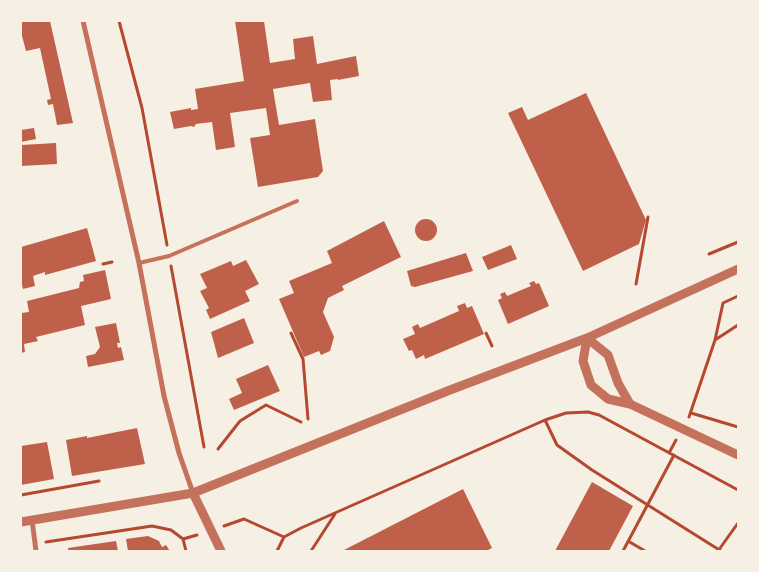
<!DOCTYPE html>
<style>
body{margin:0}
#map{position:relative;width:759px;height:572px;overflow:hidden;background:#f6efe4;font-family:"Sofia Sans Condensed",sans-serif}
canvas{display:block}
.frame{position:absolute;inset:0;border:22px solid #f6efe4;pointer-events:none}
</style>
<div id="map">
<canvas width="759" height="572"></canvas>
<div class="frame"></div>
</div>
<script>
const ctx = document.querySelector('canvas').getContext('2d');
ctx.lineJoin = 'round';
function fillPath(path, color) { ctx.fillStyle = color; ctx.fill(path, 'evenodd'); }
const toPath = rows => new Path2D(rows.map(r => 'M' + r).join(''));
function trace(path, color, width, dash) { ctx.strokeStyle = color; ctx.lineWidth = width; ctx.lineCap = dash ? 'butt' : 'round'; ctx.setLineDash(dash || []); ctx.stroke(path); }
const building = toPath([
 [21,21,50,21,73,123,57,125,53,104,48,105,47,100,51,99,40,48,26,51,21,32],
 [235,21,264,21,270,63,295,59,293,39,313,36,317,64,356,56,359,76,338,80,338,79,330,80,332,100,313,102,310,83,273,89,279,125,315,119,323,171,318,177,258,187,250,138,270,135,266,108,230,113,235,147,216,150,212,122,196,124,194,127,191,126,174,129,170,112,191,108,191,110,198,109,195,89,244,81],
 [586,93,646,220,639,244,583,271,508,113,522,107,528,120],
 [34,128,36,139,21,142,21,130],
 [56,143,57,164,21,166,21,145],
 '415 230a11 11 0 1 1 22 0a11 11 0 1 1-22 0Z',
 [384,221,401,257,342,286,344,290,328,298,323,312,334,337,330,351,321,355,319,351,304,357,279,299,294,293,289,281,332,263,327,251],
 [87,228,96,261,45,275,45,272,33,276,35,286,23,289,21,281,21,247],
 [511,245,517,259,488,270,482,257],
 [466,253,473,271,415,287,411,286,407,271],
 [246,260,259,284,245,291,250,301,210,319,206,310,209,308,200,291,207,288,200,274,231,261,233,266],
 [105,270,111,299,81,306,85,325,36,337,38,341,24,344,25,352,21,353,21,313,29,312,27,301,79,288,80,282,84,281,83,275],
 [534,281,536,284,539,283,549,306,508,324,498,300,502,298,500,294,505,292,507,296,531,286,529,283],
 [465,303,467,308,472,306,484,334,425,359,424,355,416,359,412,350,409,351,403,339,415,334,412,327,418,324,420,328,459,311,457,306],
 [244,318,254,343,218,358,211,332],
 [116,323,120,343,117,343,118,348,121,347,124,360,88,367,86,356,95,354,100,347,95,327],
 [268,365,280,391,234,410,229,399,242,393,236,379],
 [137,428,145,464,72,476,66,440,87,436,87,438],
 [47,442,54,479,21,485,21,446],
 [592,482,633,506,609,551,555,551],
 [463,489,492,548,486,551,342,551],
 [148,536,159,541,162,547,166,545,170,551,128,551,126,539],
 [116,541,118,551,68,551,68,548]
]);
const path = toPath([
 [119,21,142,108,167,245],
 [709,254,738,242],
 [103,264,112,262],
 [171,266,204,447],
 [636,284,648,217],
 [291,333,303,359,308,419],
 [486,333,492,346],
 [715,340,738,325],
 [691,413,738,427],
 [689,417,715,340,723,303,738,296],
 [545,420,557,445,592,470,721,551],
 [218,449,240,421,266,405,301,422],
 [669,453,676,440],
 [21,495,99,481],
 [224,526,244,519,284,537,301,528,545,420,566,413,588,412,599,415,738,490],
 [183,539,186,551],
 [628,541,645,551],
 [46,542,152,526,171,530,183,539,197,535],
 [277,551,284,537],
 [311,551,335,514],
 [623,551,674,455],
 [718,551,738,523]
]);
const service = toPath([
 [139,263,169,256,297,201]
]);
const minor = toPath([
 [83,21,139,263,164,396,179,453,193,493],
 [32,520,36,551]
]);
const tertiary = toPath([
 [587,338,583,361,591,385,608,399,630,404,738,455],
 [587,338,608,355,618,383,630,404],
 [193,493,221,551],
 [21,522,193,493,450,390,587,338,738,269]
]);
fillPath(building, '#bf614a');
trace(path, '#b5482f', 3);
trace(service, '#c5725c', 4);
trace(minor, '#c5725c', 5);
trace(tertiary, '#c5725c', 9);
</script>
